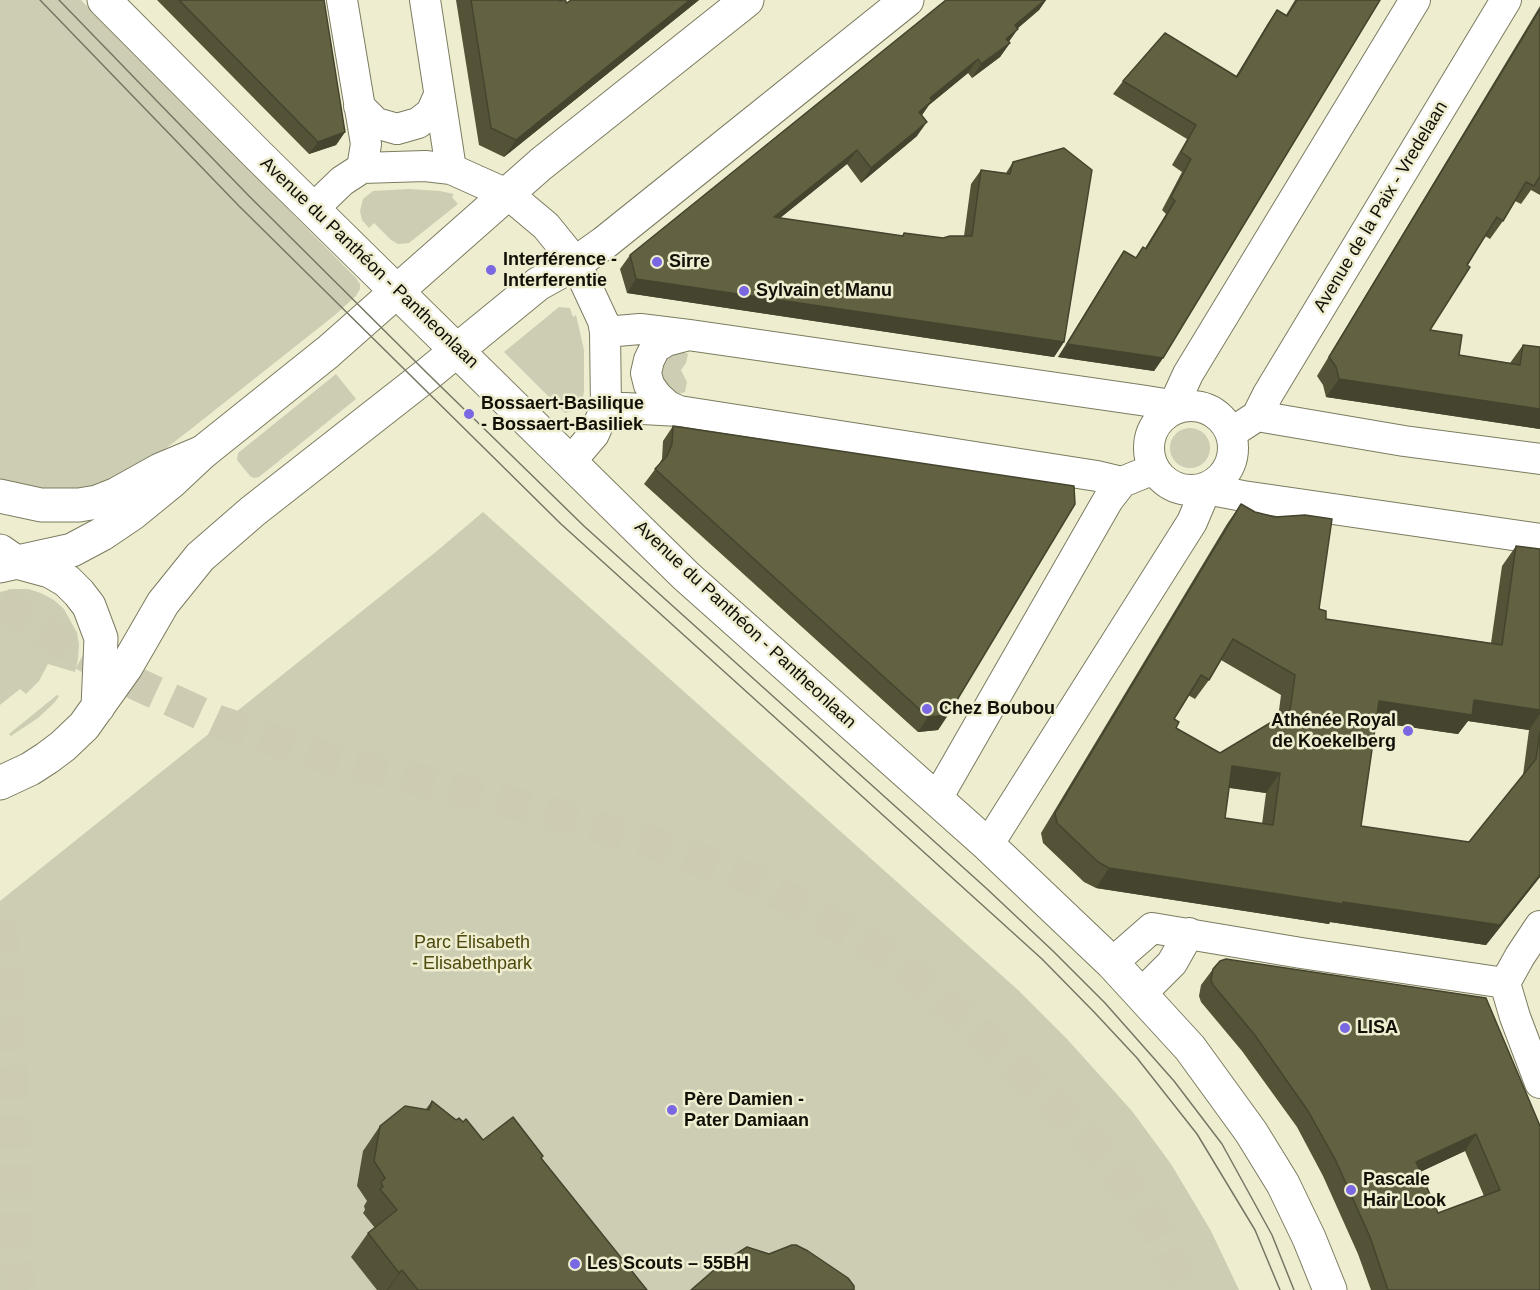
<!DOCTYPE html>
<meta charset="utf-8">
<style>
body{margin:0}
canvas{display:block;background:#eeedd0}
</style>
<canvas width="1540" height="1290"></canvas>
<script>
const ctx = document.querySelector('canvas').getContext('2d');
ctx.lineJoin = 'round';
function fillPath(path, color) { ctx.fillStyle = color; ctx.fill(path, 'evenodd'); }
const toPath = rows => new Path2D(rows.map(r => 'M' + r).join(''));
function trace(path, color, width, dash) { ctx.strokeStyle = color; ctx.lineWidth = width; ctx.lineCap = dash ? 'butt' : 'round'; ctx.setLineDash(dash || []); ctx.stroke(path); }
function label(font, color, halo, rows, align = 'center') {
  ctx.font = font + ' Helvetica,sans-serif'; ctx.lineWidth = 5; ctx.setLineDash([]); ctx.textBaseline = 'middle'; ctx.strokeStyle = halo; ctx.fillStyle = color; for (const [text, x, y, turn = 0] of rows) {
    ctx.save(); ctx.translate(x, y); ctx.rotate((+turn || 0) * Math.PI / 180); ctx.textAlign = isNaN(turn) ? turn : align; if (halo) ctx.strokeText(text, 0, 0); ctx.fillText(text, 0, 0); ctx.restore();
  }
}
const green = toPath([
 [0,0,81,0,356,278,360,284,360,289,356,296,335,315,191,429,138,470,86,494,0,487],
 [409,189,440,191,454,194,452,197,458,204,409,243,398,244,391,240,374,223,369,228,362,220,360,211,363,199,373,191],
 [559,307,570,308,573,317,576,315,584,350,584,391,582,403,576,410,565,413,504,352],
 [680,351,688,354,686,363,681,370,687,382,685,392,678,394,673,393,661,376,663,365,667,357],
 [336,374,356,399,259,477,254,478,250,476,237,460,238,453],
 '1170 448a20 20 0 1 1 40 0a20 20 0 1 1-40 0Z',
 [483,512,1018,990,1067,1039,1132,1111,1171,1164,1211,1231,1239,1290,0,1290,0,901,437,551],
 [12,589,28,589,41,593,54,600,64,609,77,633,79,645,78,659,75,672,48,664,39,681,26,694,20,689,0,705,0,592],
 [57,695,59,696,55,702,38,718,11,736,9,734]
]);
const trunkTunnel = toPath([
 [0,603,67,645,137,684,219,722,327,758,525,806,645,840,759,882,875,947,910,973,976,1028,1090,1139,1125,1182,1156,1229,1187,1290],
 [0,920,6,971,13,1101,16,1252,19,1290]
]);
const minor = toPath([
 [342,0,366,144,362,168],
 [425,0,451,169],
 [359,106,376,123,397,129,418,123,431,113,439,95],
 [313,209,342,181,362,168,425,166,451,169,509,195,546,226,576,263,603,321,605,332,606,407,594,434,571,461],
 [605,332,640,329,689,335,1140,400,1165,404,1172,409,1188,374,1415,0],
 '1149 448a42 42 0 1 1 84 0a42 42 0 1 1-84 0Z',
 [606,407,679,411,1097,476,1122,482,1154,469],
 [679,411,668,406,657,396,649,385,646,373,649,360,655,348,666,341,689,335],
 [1257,416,1268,394,1506,0],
 [1231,433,1257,416,1404,441,1540,459],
 [936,800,1108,500,1122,482],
 [988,845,1192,522,1206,489,1243,496,1540,539],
 [1112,963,1152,928,1301,953,1505,983],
 [1505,983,1515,1017,1540,1083],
 [1505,983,1520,956,1540,926],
 [1141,994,1172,963,1189,933]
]);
const primary = toPath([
 [104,0,258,155,686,576,988,845,1112,963,1190,1048,1251,1132,1283,1184,1309,1238,1330,1290],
 [17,562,50,571,67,581,79,593,89,606,101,638,98,707],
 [0,566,72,550,102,534,133,513,171,482,203,452,328,352,541,164,747,0],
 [0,783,30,769,47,758,63,746,84,726,126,667,163,603,200,557,253,511,428,374,538,284,576,263,604,243,907,0]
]);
const trunk = toPath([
 [0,496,41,505,79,505,97,502,117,494,160,470,203,452],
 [0,551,16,562]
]);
const tram = toPath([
 [40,0,239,206,561,524,1042,959,1095,1013,1137,1058,1197,1134,1255,1230,1280,1290],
 [59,0,249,196,428,374,585,527,986,888,1053,951,1105,1003,1174,1081,1222,1144,1272,1235,1294,1290]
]);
const wall = toPath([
 [157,0,324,0,345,132,336,145,309,154],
 [456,0,560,0,560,1,567,3,571,0,699,0,504,157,479,145],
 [946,0,1046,0,1039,10,1017,29,1009,41,1010,43,1000,57,972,78,968,73,929,105,922,115,917,136,861,183,847,164,780,218,902,236,904,233,943,238,964,236,971,184,981,170,1006,173,1013,162,1064,342,1054,357,627,293,620,269,630,255],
 [1295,0,1380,0,1163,358,1154,371,1058,357,1115,264,1124,251,1136,258,1143,247,1145,248,1166,214,1162,210,1182,172,1172,165,1187,139,1113,94,1123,81,1236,76,1268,23,1277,10,1286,15],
 [1540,6,1540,195,1531,190,1521,204,1515,201,1503,221,1490,239,1485,236,1430,330,1459,355,1510,363,1523,345,1540,347,1540,429,1326,397,1323,385,1317,376],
 [673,426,948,715,938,730,918,732,644,484,659,464,662,459,663,441],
 [1241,504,1326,619,1491,643,1502,566,1516,546,1540,549,1540,877,1486,945,1330,922,1329,924,1096,888,1084,882,1043,843,1041,833,1227,524],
 [1221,660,1281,695,1278,718,1220,753,1176,728,1174,719,1188,695,1195,699,1209,680],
 [1468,721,1529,730,1523,775,1469,842,1361,826,1376,722,1458,734],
 [1229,788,1266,793,1262,824,1225,818],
 [1213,969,1486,998,1540,1290,1371,1290,1358,1254,1323,1176,1297,1127,1242,1051,1201,1002,1199,996,1201,985],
 [1465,1151,1484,1196,1438,1213,1420,1172],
 [432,1101,483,1140,541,1158,647,1290,377,1290,351,1257,368,1233,375,1228,363,1213,365,1210,364,1206,367,1201,357,1186,363,1151,380,1126,426,1109]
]);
const shadedWall = toPath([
 [690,0,699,0,504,157,516,140],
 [1045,0,1046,0,1039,10,1005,39,1015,25],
 [1018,29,1008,43,1006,39],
 [1010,43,1000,57,972,78,981,64],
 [978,59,968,73,929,105,922,115,909,126,919,112,930,98],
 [927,122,917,136,861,183,871,168],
 [345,132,336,145,309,154,318,142],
 [857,150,847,164,764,231,774,217],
 [636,279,1064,342,1054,357,627,293],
 [1067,344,1163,358,1154,371,1058,357],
 [1339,379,1540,409,1540,429,1326,397],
 [1474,700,1540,710,1540,714,1529,730,1468,721,1458,734,1366,721,1379,701],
 [948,715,938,730,918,732,928,717],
 [1232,766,1280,773,1266,793,1218,786],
 [1109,868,1343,902,1540,875,1540,877,1486,945,1330,922,1329,924,1096,888],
 [1476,1134,1465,1151,1405,1179,1416,1162],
 [402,1270,388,1290,387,1290,399,1273]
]);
const building = toPath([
 [179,0,324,0,345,132,318,142,179,0],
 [471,0,560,0,560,1,562,0,565,0,567,3,571,0,690,0,516,140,491,128,471,0],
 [946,0,1045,0,1015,25,1018,29,1006,39,1010,43,981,64,978,59,930,98,932,101,919,112,927,122,871,168,857,150,774,217,903,236,904,233,943,238,950,236,972,236,981,170,1010,174,1013,162,1064,148,1092,170,1064,342,636,279,630,255,946,0],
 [1297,0,1380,0,1163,358,1067,344,1124,251,1136,258,1143,247,1146,249,1175,201,1171,197,1191,159,1181,152,1196,125,1123,81,1165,33,1237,77,1277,10,1287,16,1297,0],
 [1540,9,1540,176,1534,186,1526,182,1503,221,1497,217,1467,265,1470,267,1430,330,1462,335,1459,355,1520,365,1523,345,1540,347,1540,409,1339,379,1336,367,1329,357,1540,9],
 [673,426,1074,486,1075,504,948,715,928,717,655,469,667,456,672,444,673,426],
 [1241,504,1255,512,1275,517,1305,515,1332,519,1319,609,1326,611,1326,619,1502,645,1516,546,1540,549,1540,710,1474,700,1472,715,1379,701,1361,826,1469,842,1536,759,1540,732,1540,875,1500,925,1343,902,1343,904,1109,868,1098,862,1057,823,1055,813,1241,504],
 [1233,639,1295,675,1290,711,1220,753,1176,728,1179,722,1174,719,1201,675,1209,680,1233,639],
 [1232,766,1280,773,1273,825,1225,818,1232,766],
 [1226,959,1486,998,1540,1126,1540,1290,1388,1290,1370,1237,1335,1159,1308,1111,1254,1034,1213,985,1211,980,1213,969,1220,961,1226,959],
 [1476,1134,1500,1190,1438,1213,1416,1162,1476,1134],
 [432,1101,456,1120,459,1118,463,1122,466,1119,483,1140,513,1117,543,1156,541,1158,647,1290,418,1290,402,1270,399,1273,368,1233,397,1210,380,1189,383,1187,381,1182,385,1178,374,1161,380,1126,405,1106,429,1110,432,1101],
 [792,1245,796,1245,808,1251,848,1278,854,1286,854,1290,691,1290,722,1263,747,1247,769,1254,792,1245]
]);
const markers = [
 [657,262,6,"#7a68e3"],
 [491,270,6,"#7a68e3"],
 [744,291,6,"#7a68e3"],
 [469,414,6,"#7a68e3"],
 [927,709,6,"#7a68e3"],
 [1408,731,6,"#7a68e3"],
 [1345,1028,6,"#7a68e3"],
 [672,1110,6,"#7a68e3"],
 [1351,1190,6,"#7a68e3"],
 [575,1264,6,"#7a68e3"]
];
const streetNames = [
 ["Avenue de la Paix - Vredelaan",1381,207,-59],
 ["Avenue du Panthéon - Pantheonlaan",369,263,44],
 ["Avenue du Panthéon - Pantheonlaan",745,625,43]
];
const poiNames = [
 ["Interférence -",503,260],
 ["Interferentie",503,281],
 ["Sirre",669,262],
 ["Sylvain et Manu",756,291],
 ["Bossaert-Basilique",481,404],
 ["- Bossaert-Basiliek",481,425],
 ["Chez Boubou",939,709],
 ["Athénée Royal",1396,721,"right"],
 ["de Koekelberg",1396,742,"right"],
 ["LISA",1357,1028],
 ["Père Damien -",684,1100],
 ["Pater Damiaan",684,1121],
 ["Pascale",1363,1180],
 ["Hair Look",1363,1201],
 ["Les Scouts – 55BH",587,1264]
];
const parkNames = [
 ["Parc Élisabeth",472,943],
 ["- Elisabethpark",472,964]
];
fillPath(green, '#cdcdb3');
trace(trunkTunnel, '#cdccb2', 33, [33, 16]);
trace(minor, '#7c7c61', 32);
trace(primary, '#7c7c61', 35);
trace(trunk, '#7c7c61', 35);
trace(minor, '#fff', 30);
trace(primary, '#fff', 33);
trace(trunk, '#fff', 33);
trace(tram, '#777664', 1.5);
fillPath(wall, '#545338');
fillPath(shadedWall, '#45442e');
fillPath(building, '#626141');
trace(building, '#45442e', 1.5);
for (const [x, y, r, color] of markers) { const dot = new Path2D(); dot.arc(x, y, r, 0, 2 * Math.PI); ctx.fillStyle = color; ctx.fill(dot); trace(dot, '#eeedd0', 2); }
label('18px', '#111007', '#eeedd0', streetNames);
label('bold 18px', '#111007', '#eeedd0', poiNames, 'left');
label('18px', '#4d4a0e', '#eeedd0', parkNames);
</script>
